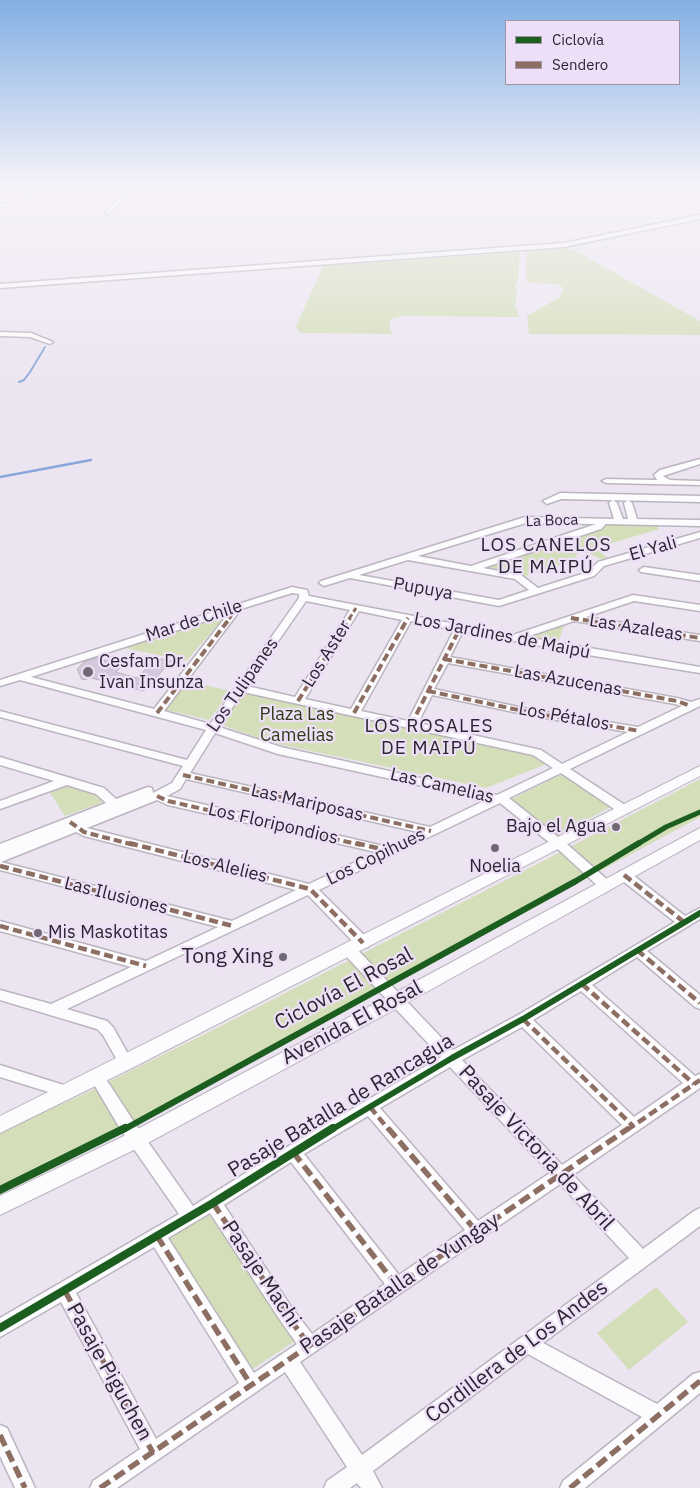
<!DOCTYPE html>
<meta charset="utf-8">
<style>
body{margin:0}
#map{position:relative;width:700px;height:1488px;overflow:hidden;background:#ece5f1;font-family:"IBM Plex Sans",sans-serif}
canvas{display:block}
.legend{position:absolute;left:505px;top:20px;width:175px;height:65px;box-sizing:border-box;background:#eddff7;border:1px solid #9f95a7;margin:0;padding:6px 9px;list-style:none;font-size:15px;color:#2b262f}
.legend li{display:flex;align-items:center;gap:10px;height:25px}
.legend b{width:25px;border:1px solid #9f95a7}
</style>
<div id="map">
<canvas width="700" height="1488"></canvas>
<ul class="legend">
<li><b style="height:6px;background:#1b5e20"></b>Ciclovía</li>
<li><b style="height:6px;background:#8d6e63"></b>Sendero</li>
</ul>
</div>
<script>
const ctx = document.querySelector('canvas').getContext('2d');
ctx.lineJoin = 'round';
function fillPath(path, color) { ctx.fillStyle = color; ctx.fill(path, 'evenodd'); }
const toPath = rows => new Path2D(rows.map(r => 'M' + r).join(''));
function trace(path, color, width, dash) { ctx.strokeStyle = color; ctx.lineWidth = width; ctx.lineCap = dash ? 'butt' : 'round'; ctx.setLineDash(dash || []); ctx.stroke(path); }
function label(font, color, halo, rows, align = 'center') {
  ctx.font = font + ' "IBM Plex Sans",sans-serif'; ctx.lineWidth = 4.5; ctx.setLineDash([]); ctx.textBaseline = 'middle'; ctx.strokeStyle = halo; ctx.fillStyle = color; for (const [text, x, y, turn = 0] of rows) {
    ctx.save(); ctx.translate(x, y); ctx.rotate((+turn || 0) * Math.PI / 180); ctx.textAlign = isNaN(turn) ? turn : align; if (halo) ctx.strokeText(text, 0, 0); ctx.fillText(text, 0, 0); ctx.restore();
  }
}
const green = toPath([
 [559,247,574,250,700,321,700,335,529,334,527,316,560,297,563,288,558,284,532,283,526,281,526,254,529,250],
 [520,252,518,280,515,285,517,293,515,305,519,317,402,316,391,319,389,329,394,334,304,333,299,332,296,326,323,266],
 [613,524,656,524,659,529,595,548,609,559,603,560,583,551,575,556,578,559,522,577,484,568],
 [222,617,221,621,186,661,125,648],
 [564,625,558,643,526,638,529,636],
 [187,681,231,691,209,720,163,709],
 [236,690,536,754,549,763,486,788,269,742,217,723],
 [564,773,610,807,556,837,512,799],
 [700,779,700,817,115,1133,0,1189,0,1132,80,1096,215,1029,549,858],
 [60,787,67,787,93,793,99,796,103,802,65,816,49,791],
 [212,1210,298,1339,248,1372,164,1239],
 [656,1287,688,1322,629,1370,597,1333]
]);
const streamFar1 = toPath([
 [19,382,24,380,30,372,45,347]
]);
const stream = toPath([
 [0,477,91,460]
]);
const building = toPath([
 [96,658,123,665,116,672,137,678,156,658,171,661,144,691,91,678,82,680,77,669,84,662,96,658]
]);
const minor = toPath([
 [117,185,141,185,107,215,105,212,134,187,47,191,22,200,0,202,0,198,21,197,46,189,117,185],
 [280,185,284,185,272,198,268,198,280,185],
 [700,215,700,219,564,247,0,288,0,284,564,243,700,215],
 [0,332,31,333,53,342,50,344,30,337,0,336,0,332],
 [700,459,700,464,663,476,670,480,700,481,700,485,606,483,602,481,606,479,657,480,654,475,660,470,700,459],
 [560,493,700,496,700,502,561,499,547,504,543,501,560,493],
 [613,500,617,503,623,519,628,519,624,503,628,500,632,503,637,519,700,520,700,526,606,524,601,529,483,568,521,575,538,588,588,572,598,562,700,532,700,538,604,566,594,576,499,606,350,578,324,586,319,583,321,581,525,517,614,519,609,503,613,500],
 [526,523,596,524,471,566,418,556,526,523],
 [408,560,515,579,529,590,499,600,359,575,408,560],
 [644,567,700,575,700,581,641,572,639,570,644,567],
 [292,587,307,590,309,596,513,635,633,595,700,605,700,611,634,601,586,617,700,635,700,641,574,621,526,637,700,667,700,673,582,654,463,631,450,657,677,698,691,702,700,699,700,706,570,769,628,807,630,810,628,813,620,813,561,773,509,798,568,845,610,882,611,885,610,888,600,888,560,851,500,803,319,890,368,939,370,943,368,947,363,948,358,947,308,895,67,1009,107,1021,113,1027,133,1063,131,1067,126,1069,121,1067,103,1035,97,1029,0,1000,0,990,51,1004,131,967,0,931,0,921,146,961,218,927,0,870,0,844,106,803,96,794,67,785,0,809,0,801,54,781,0,765,0,757,104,788,116,799,148,787,152,788,153,793,172,783,183,766,0,717,0,711,187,760,206,730,20,680,0,686,0,680,292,587],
 [292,593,299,594,299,598,210,724,164,711,241,609,292,593],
 [306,601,350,610,295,697,247,686,306,601],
 [359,611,402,620,351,709,305,699,359,611],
 [228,614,154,709,31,677,228,614],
 [411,621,454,630,408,721,361,711,411,621],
 [448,663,675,704,682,706,638,727,533,710,434,689,448,663],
 [243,692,533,755,553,768,497,795,281,747,219,727,243,692],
 [432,695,533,716,628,732,562,764,541,750,418,723,432,695],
 [215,733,278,754,486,800,430,827,190,773,215,733],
 [186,779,418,832,388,847,167,796,180,789,186,779],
 [157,800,168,805,376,852,309,884,87,828,157,800],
 [76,832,84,836,296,890,232,921,1,862,76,832],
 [624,871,629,872,685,916,700,908,700,919,647,951,700,995,700,1009,695,1007,637,957,592,985,695,1076,700,1074,700,1088,573,1175,643,1249,694,1211,700,1208,700,1226,543,1343,657,1404,693,1374,700,1372,700,1393,585,1488,560,1488,563,1481,642,1417,528,1354,373,1471,382,1488,361,1488,357,1483,350,1488,324,1488,327,1481,347,1467,285,1372,117,1488,90,1488,93,1481,140,1449,61,1302,0,1337,0,1318,179,1214,122,1132,92,1081,89,1077,92,1073,97,1071,102,1073,134,1122,193,1206,287,1147,441,1057,344,954,342,950,344,946,349,945,354,946,453,1050,518,1015,675,922,619,878,618,875,619,872,624,871],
 [581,991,683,1083,634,1117,533,1020,581,991],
 [522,1027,622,1125,562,1165,462,1060,522,1027],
 [450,1067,550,1173,478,1221,380,1108,450,1067],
 [368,1116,465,1230,399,1275,304,1154,368,1116],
 [291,1162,385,1284,312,1334,292,1308,224,1205,291,1162],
 [560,1184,629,1258,362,1455,300,1362,560,1184],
 [210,1213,280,1320,297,1344,254,1373,168,1238,210,1213],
 [154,1247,239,1383,156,1439,76,1293,154,1247],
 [0,1065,73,1088,76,1092,73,1096,68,1098,0,1077,0,1065],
 [0,1425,7,1428,35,1488,15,1488,0,1456,0,1425]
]);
const tertiary = toPath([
 [700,766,700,776,132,1068,0,1133,0,1116,700,766],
 [700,828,700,840,403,1005,144,1145,0,1215,0,1196,130,1133,391,995,700,828]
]);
const quietFar3 = toPath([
 [571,618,577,619],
 [229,619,237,608],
 [349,619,356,608]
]);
const quietFar2 = toPath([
 [571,618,700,638],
 [444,659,677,701,691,706],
 [428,691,533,713,640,731],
 [298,701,350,618],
 [157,713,230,618],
 [354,713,408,618],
 [411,725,460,628],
 [183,775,431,831],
 [157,796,168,801,361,845],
 [70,822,84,832,134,845]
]);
const quietFar1 = toPath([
 [129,843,310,889,363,943],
 [356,843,389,851],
 [0,866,233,926],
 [624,875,684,922],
 [0,926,146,966],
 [637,950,700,1003],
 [582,984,694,1084],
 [523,1019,633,1126],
 [370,1107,389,1130],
 [627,1130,700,1080]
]);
const quiet = toPath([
 [388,1128,477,1232],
 [293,1152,397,1286],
 [213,1203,286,1314,310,1346],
 [157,1236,251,1385],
 [65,1291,153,1453],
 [0,1435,25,1488],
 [100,1488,629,1128],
 [570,1488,700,1381]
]);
const cyclewayFar2 = toPath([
 [636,845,666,827,700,812]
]);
const cyclewayFar1 = toPath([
 [123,1130,576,881,639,843],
 [331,1130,452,1058,523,1019,700,913]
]);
const cycleway = toPath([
 [0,1190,125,1128],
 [0,1328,213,1203,333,1128]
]);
const markers = [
 [88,672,6,"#6f6973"],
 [616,827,5,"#6f6973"],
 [495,848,5,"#6f6973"],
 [38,933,5,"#6f6973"],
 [283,957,5,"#6f6973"]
];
const farStreetnames = [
 ["La Boca",552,521,-2]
];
const streetNames = [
 ["El Yali",653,549,-16],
 ["Pupuya",423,589,10],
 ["Mar de Chile",194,621,-18],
 ["Las Azaleas",636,628,9],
 ["Los Jardines de Maipú",502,636,11],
 ["Los Aster",327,654,-58],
 ["Las Azucenas",568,681,10],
 ["Los Tulipanes",243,685,-55],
 ["Los Pétalos",564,717,10],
 ["Las Camelias",442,786,13],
 ["Las Mariposas",307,803,13],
 ["Los Floripondios",273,824,13],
 ["Los Copihues",376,857,-26],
 ["Los Alelies",225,867,14],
 ["Las Ilusiones",116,896,14]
];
const poiNames = [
 ["Cesfam Dr.",99,662],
 ["Ivan Insunza",99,683],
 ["Bajo el Agua",606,827,"right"],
 ["Noelia",495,867,"center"],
 ["Mis Maskotitas",48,933]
];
const parkNames = [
 ["Plaza Las",297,715],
 ["Camelias",297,736]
];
const neighbourhoodNames = [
 ["LOS CANELOS",546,546],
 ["DE MAIPÚ",546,568],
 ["LOS ROSALES",429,727],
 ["DE MAIPÚ",429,749]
];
const nearPoinames = [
 ["Tong Xing",273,957]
];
const nearStreetnames = [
 ["Ciclovía El Rosal",344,989,-28],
 ["Avenida El Rosal",352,1023,-28],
 ["Pasaje Batalla de Rancagua",341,1106,-31],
 ["Pasaje Victoria de Abril",536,1148,47],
 ["Pasaje Machi",261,1274,56],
 ["Pasaje Batalla de Yungay",400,1284,-34],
 ["Cordillera de Los Andes",517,1352,-37],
 ["Pasaje Piguchen",109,1372,61]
];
fillPath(green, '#d4deb9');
trace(streamFar1, '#89a7db', 2);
trace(stream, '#89a7db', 2.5);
fillPath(building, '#d4c8dc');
trace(building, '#bbb6bf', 1);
trace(minor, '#bab5be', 3);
trace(tertiary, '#bab5be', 2);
fillPath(minor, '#fcfbfd');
fillPath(tertiary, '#fcfbfd');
trace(quietFar3, '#8d6e63', 3, [5.5, 3]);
trace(quietFar2, '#8d6e63', 4, [8, 4]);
trace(quietFar1, '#8d6e63', 4.5, [9, 4.5]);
trace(quiet, '#8d6e63', 5.5, [12, 5.5]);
trace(cyclewayFar2, '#1b5e20', 5);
trace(cyclewayFar1, '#1b5e20', 6);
trace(cycleway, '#1b5e20', 8);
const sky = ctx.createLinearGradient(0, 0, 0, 393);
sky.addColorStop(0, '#82afe3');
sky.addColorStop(0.47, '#f6f3f9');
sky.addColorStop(1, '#f6f3f900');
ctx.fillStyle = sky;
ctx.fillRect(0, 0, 700, 393);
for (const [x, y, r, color] of markers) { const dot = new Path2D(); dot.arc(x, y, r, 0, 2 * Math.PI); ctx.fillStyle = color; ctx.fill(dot); trace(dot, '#eddff7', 2); }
label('15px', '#2b262f', '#eddff7', farStreetnames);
label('18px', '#2b262f', '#eddff7', streetNames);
label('18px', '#2b262f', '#eddff7', poiNames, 'left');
label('18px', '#2f3915', '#eddff7', parkNames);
ctx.letterSpacing = '1px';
label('19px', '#2b262f', '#eddff7', neighbourhoodNames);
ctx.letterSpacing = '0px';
label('21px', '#2b262f', '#eddff7', nearPoinames, 'right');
label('21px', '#2b262f', '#eddff7', nearStreetnames);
</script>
